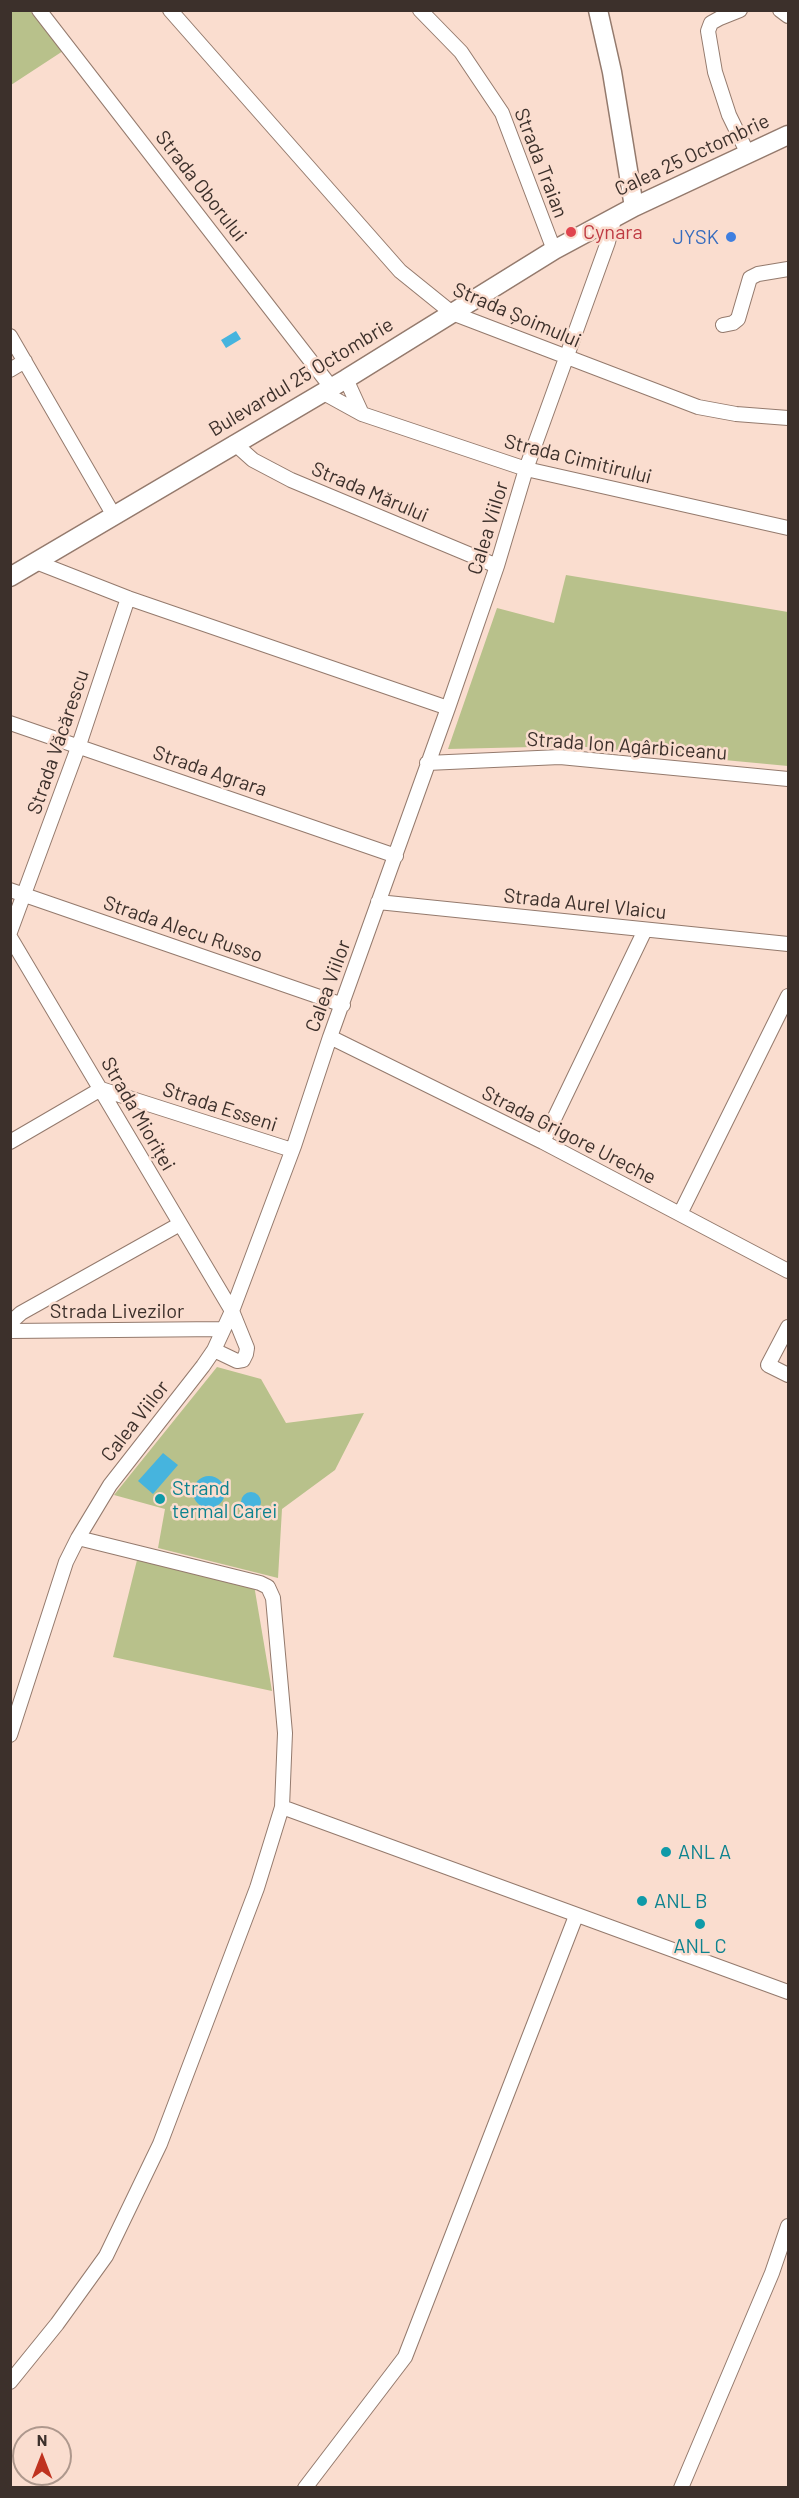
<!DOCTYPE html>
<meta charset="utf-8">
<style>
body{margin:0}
#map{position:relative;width:799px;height:2498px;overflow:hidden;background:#faddcf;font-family:Barlow,sans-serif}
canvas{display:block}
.frame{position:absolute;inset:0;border:12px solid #3c302b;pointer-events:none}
.north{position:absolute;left:12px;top:2426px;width:60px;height:60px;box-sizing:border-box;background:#faddcf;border:2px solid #ae988d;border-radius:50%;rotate:0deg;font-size:16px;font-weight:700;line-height:24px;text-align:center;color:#3c302b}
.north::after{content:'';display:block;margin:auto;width:21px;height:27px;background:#bf3320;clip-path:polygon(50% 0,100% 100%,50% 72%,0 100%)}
</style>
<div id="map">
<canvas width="799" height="2498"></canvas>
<div class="frame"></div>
<div class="north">N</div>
</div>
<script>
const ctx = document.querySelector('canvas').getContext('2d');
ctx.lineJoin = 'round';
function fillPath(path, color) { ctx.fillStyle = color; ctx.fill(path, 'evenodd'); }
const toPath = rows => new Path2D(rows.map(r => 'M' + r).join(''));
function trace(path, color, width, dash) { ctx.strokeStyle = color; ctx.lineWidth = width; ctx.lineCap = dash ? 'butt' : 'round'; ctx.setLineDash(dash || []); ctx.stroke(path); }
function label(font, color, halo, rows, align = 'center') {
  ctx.font = font + ' Barlow,sans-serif'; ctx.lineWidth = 5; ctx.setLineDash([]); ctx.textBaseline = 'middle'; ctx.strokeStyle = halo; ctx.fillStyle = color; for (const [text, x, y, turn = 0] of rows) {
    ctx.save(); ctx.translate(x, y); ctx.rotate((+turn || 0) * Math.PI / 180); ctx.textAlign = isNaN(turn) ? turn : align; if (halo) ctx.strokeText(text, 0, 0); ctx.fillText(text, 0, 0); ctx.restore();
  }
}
const green = toPath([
 [11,11,30,11,63,51,11,85],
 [566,575,788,612,788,766,576,746,448,749,497,608,554,623],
 [217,1367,261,1379,286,1423,364,1413,335,1470,282,1509,278,1578,158,1548,165,1509,114,1495],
 [138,1556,254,1585,272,1691,113,1657]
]);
const water = toPath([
 [236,331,241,339,226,348,221,340],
 [163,1453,178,1465,153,1494,138,1481],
 '193 1492a16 16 0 1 1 32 0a16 16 0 1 1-32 0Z',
 '241 1502a10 10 0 1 1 20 0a10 10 0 1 1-20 0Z'
]);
const minor = toPath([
 [39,10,331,387],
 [170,10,400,271,452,313,698,407,736,414,788,418],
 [420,10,461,52,502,113,554,250],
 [740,10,720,18,711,23,708,31,715,72,729,115,748,154],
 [780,10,788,16],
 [723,325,733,323,738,319,750,278,758,274,788,269],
 [10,336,113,514],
 [10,370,25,361],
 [346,379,362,414],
 [322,392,362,414,526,469,788,528],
 [234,443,253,460,291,480,497,566],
 [36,562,128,598,448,708],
 [10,723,396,856],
 [427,763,560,757,788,779],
 [10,890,343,1005],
 [378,902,788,944],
 [10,932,79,745,128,598],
 [10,937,232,1311,247,1348,246,1354,243,1360,237,1361,214,1350],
 [330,1037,543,1142,788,1271],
 [10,1142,101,1089,292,1150],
 [543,1142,645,930],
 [680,1214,788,996],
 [10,1323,21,1313,180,1224],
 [788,1327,768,1365,788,1375],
 [10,1331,223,1329],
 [10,1735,66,1562,78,1538,110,1485,203,1366,214,1350,232,1311,294,1146,330,1037,448,708,497,566,526,469,608,242,615,216],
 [282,1807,788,1992],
 [10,2382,57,2324,106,2256,160,2144,257,1888,282,1807,285,1733,273,1598,268,1587,260,1583,78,1538],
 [305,2488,405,2357,576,1916],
 [681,2488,772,2273,788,2226]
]);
const major = toPath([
 [598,10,612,72,634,207],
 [10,577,346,379,554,250,634,207,788,135]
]);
const markers = [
 [571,232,6,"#e0444e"],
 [731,237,6,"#3f7fe0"],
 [160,1499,6,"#0f9aa8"],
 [666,1852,6,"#0f9aa8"],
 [642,1901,6,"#0f9aa8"],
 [700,1924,6,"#0f9aa8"]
];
const streetNames = [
 ["Calea 25 Octombrie",692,155,-25],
 ["Strada Traian",541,163,69],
 ["Strada Oborului",201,186,52],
 ["Strada Șoimului",517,315,23],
 ["Bulevardul 25 Octombrie",301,377,-31],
 ["Strada Cimitirului",578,459,14],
 ["Strada Mărului",370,492,23],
 ["Calea Viilor",488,528,-73],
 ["Strada Văcărescu",58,742,-71],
 ["Strada Ion Agârbiceanu",627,746,4],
 ["Strada Agrara",210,771,19],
 ["Strada Aurel Vlaicu",585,904,6],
 ["Strada Alecu Russo",183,929,19],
 ["Calea Viilor",328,986,-70],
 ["Strada Esseni",220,1107,18],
 ["Strada Mioriței",138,1114,60],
 ["Strada Grigore Ureche",569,1135,27],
 ["Strada Livezilor",117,1311],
 ["Calea Viilor",135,1421,-52]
];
const healthNames = [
 ["Cynara",583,232]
];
const shopNames = [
 ["JYSK",719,237]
];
const cultureNames = [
 ["Strand",172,1488],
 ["termal Carei",172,1511],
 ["ANL A",678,1852],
 ["ANL B",654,1901],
 ["ANL C",700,1946,"center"]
];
fillPath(green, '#b8c18b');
fillPath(water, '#46b4de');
trace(minor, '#947a6d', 16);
trace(major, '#947a6d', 21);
trace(minor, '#fff', 14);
trace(major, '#fff', 18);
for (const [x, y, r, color] of markers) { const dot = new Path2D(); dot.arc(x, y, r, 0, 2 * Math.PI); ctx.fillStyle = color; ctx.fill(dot); trace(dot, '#faddcf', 2); }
label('20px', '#3c302b', '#faddcf', streetNames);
label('20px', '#be3a42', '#faddcf', healthNames, 'left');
label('20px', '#366cbe', '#faddcf', shopNames, 'right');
label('20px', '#0d838f', '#faddcf', cultureNames, 'left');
</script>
